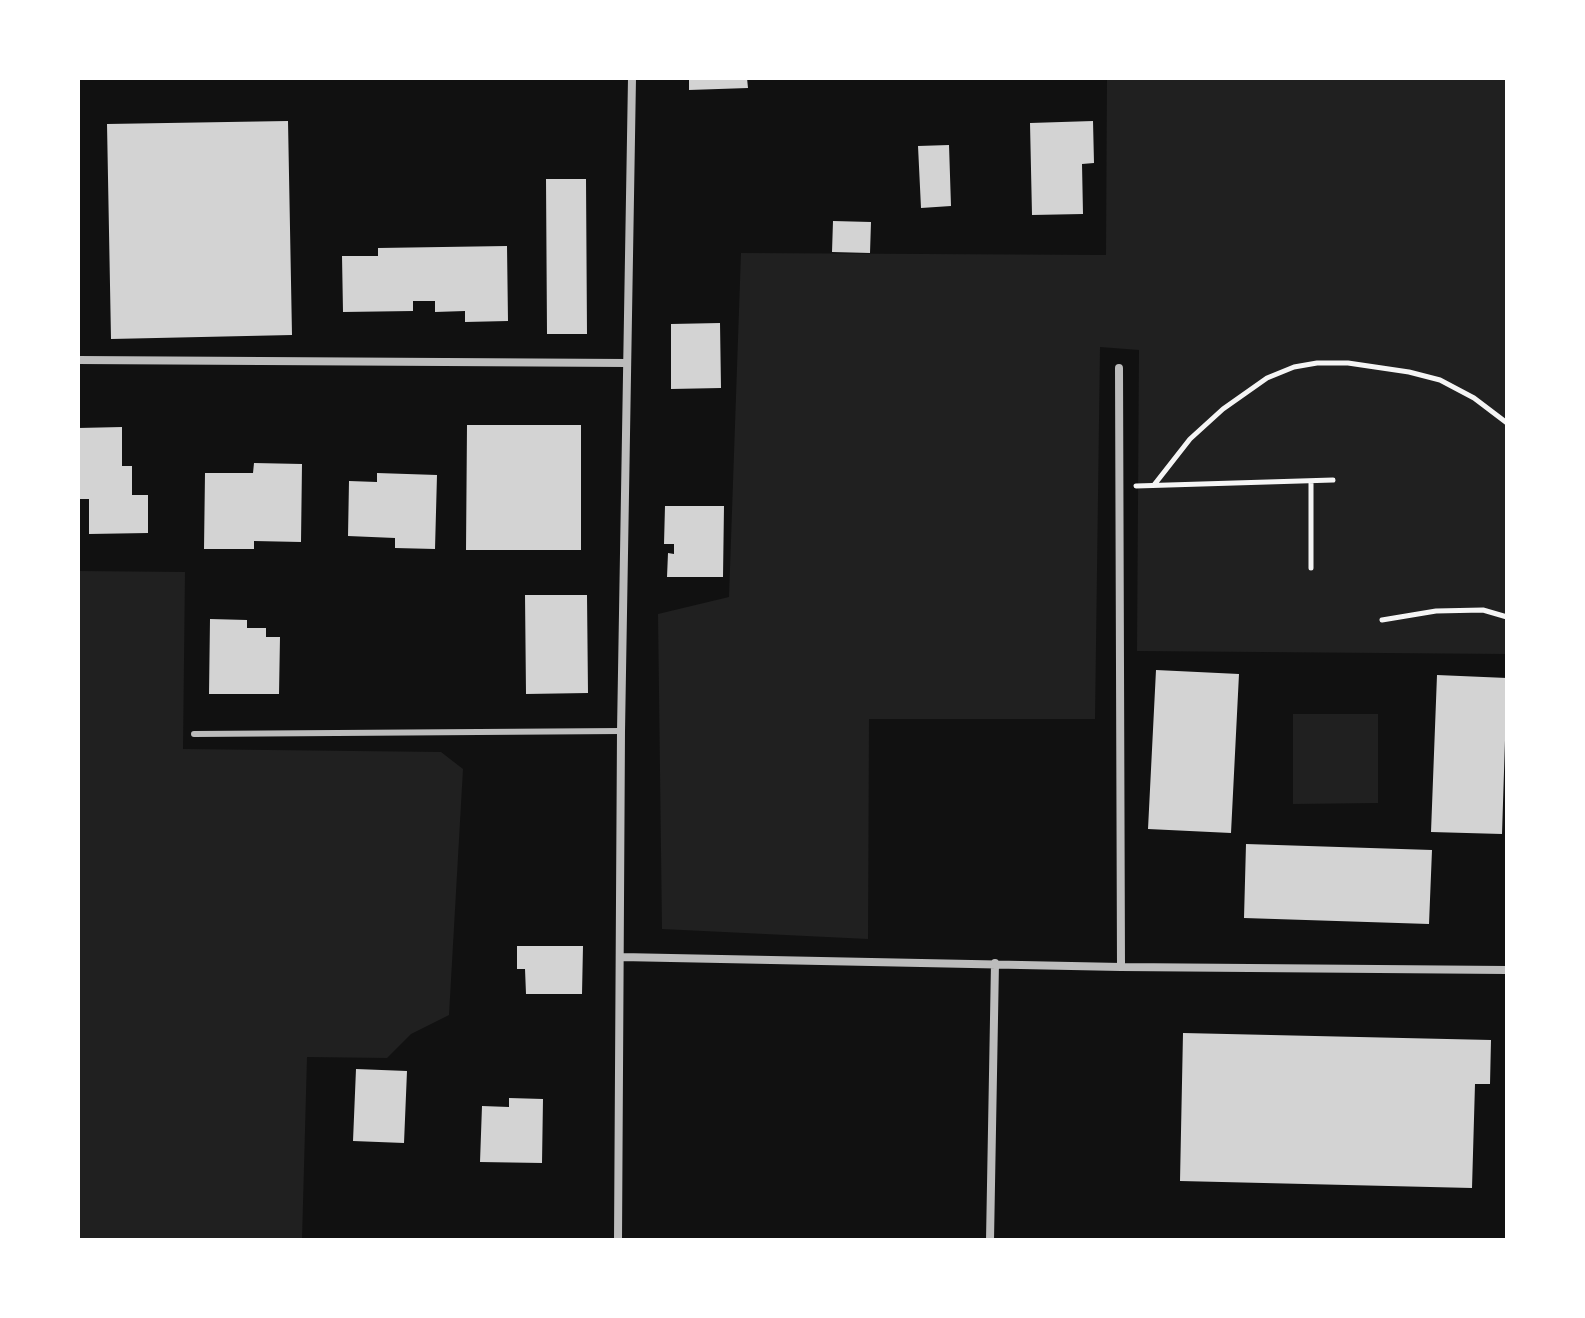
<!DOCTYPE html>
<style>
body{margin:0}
#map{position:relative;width:1585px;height:1318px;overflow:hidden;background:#111;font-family:Signika,sans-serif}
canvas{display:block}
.frame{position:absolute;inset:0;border:80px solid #fff;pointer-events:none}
</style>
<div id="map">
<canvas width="1585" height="1318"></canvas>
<div class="frame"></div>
</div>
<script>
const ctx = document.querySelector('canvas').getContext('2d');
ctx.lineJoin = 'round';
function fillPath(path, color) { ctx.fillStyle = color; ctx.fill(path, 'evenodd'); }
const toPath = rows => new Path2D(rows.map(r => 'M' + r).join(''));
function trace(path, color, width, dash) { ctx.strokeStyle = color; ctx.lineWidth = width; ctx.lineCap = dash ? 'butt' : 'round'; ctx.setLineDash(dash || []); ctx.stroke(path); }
const green = toPath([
 [1107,78,1507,78,1507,654,1137,651,1139,350,1100,347,1095,719,869,719,868,939,662,929,658,614,729,597,741,253,1106,255],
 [78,571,185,572,183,749,441,752,463,769,449,1015,411,1034,387,1058,307,1057,302,1240,78,1240],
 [1293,714,1378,714,1378,803,1293,804]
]);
const building = toPath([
 [689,78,747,78,748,88,689,90],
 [288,121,292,335,111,339,107,124],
 [1093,121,1094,163,1082,164,1083,214,1032,215,1030,123],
 [949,145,951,206,921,208,918,146],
 [546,179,586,179,587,334,547,334],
 [833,221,871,222,870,253,832,252],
 [507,246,508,321,465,322,465,311,435,312,435,301,413,301,413,311,343,312,342,256,378,256,378,248],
 [720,323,721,388,671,389,671,324],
 [467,425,581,425,581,550,466,550],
 [122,427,122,466,132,466,132,495,148,495,148,533,89,534,89,499,79,499,78,428],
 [254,463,302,464,301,542,254,541,254,549,204,549,205,473,253,473],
 [377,473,437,475,435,549,395,548,395,538,348,536,349,481,377,482],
 [665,506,724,506,723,577,667,577,668,553,674,554,674,544,664,544],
 [525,595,587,595,588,693,526,694],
 [210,619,247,620,247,628,266,628,266,637,280,637,279,694,209,694],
 [1156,670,1239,674,1231,833,1148,829],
 [1437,675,1507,678,1502,834,1431,832],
 [1246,844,1432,850,1429,924,1244,918],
 [517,946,583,946,582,994,526,994,525,969,517,969],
 [1183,1033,1491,1040,1490,1084,1475,1084,1472,1188,1180,1181],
 [356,1069,407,1071,404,1143,353,1141],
 [509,1098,543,1099,542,1163,480,1162,482,1106,509,1107]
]);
const path = toPath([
 [1154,485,1190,439,1223,409,1267,378,1294,367,1317,363,1348,363,1409,372,1440,380,1474,398,1507,423],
 [1136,486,1333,480],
 [1311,568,1311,481],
 [1382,620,1436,611,1483,610,1507,617]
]);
const service = toPath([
 [194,734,621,731]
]);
const minor = toPath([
 [78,360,627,363],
 [1119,368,1121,967],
 [621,957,1121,967,1507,970],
 [618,1240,621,731,632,78],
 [990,1240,995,963]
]);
fillPath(green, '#202020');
fillPath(building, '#d3d3d3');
trace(path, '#f5f5f5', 5);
trace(service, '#bcbcbc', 6);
trace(minor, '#bcbcbc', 8);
</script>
